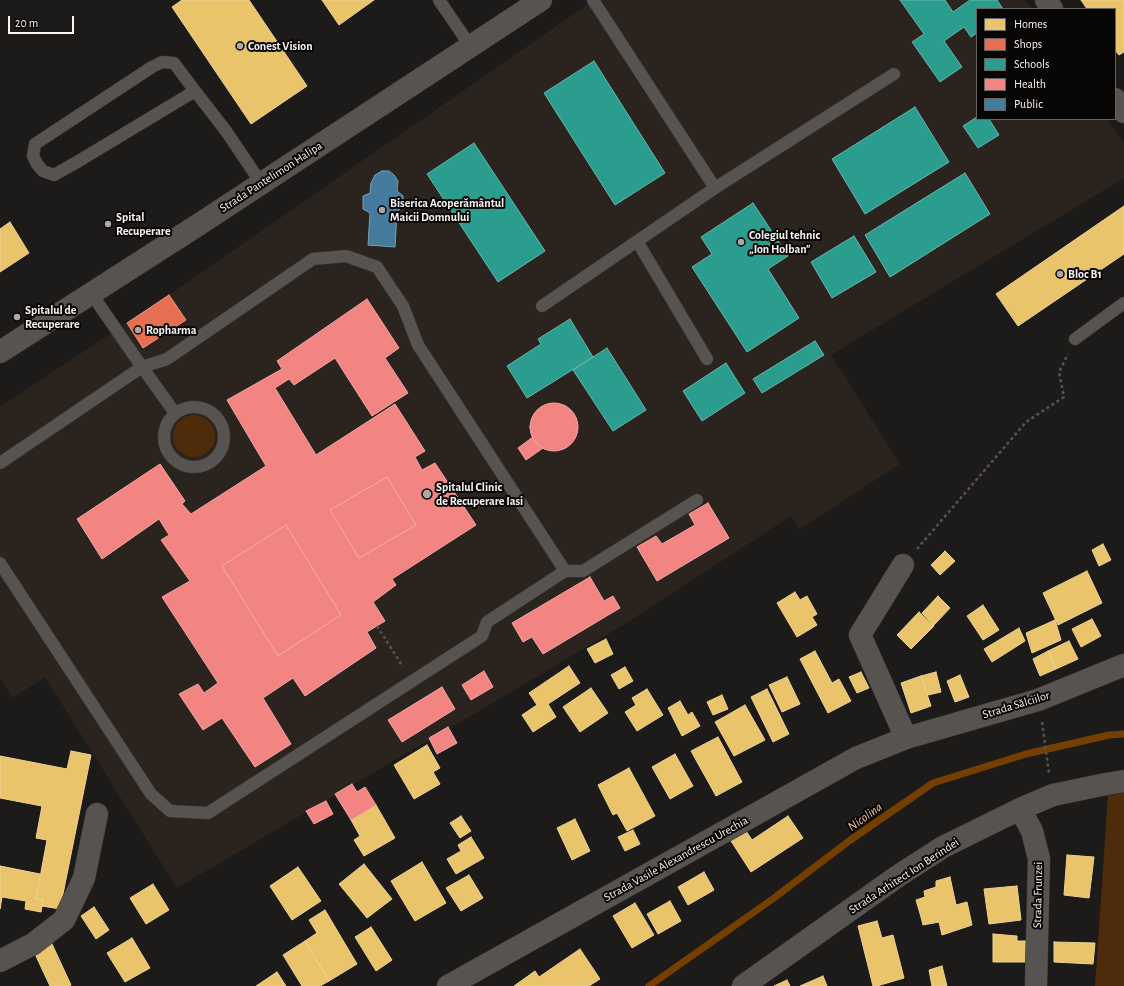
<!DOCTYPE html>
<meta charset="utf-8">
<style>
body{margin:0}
#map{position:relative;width:1124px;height:986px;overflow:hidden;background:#1d1b19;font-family:"Alegreya Sans",sans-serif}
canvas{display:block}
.legend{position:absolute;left:976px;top:8px;width:140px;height:112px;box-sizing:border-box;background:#070605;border:1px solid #676564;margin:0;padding:5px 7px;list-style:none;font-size:12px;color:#f7f4f2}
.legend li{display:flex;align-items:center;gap:8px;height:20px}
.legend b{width:20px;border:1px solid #676564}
.scale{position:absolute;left:8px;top:16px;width:66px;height:18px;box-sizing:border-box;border:2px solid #f7f4f2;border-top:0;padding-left:5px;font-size:12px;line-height:14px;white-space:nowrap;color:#f7f4f2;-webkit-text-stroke:3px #070605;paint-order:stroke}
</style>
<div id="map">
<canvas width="1124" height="986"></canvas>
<ul class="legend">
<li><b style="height:11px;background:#e9c46a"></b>Homes</li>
<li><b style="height:11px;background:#e76f51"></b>Shops</li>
<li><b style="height:11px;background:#2a9d8f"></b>Schools</li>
<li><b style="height:11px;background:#f28482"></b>Health</li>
<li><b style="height:11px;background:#457b9d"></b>Public</li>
</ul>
<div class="scale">20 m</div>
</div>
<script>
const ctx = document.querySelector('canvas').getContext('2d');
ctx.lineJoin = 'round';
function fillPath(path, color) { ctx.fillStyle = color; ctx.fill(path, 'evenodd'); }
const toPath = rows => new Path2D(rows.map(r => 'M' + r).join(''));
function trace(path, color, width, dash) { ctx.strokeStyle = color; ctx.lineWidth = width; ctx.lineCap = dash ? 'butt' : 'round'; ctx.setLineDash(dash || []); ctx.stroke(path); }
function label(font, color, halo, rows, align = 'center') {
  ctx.font = font + ' "Alegreya Sans",sans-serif'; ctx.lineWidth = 4; ctx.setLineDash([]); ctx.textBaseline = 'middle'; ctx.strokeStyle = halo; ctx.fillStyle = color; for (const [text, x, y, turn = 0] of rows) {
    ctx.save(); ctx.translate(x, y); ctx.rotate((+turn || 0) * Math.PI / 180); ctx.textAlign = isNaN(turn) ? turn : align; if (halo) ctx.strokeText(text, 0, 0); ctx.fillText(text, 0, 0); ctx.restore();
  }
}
const built = toPath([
 [594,0,1025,0,1032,9,977,9,977,119,1107,119,1124,143,1124,178,831,355,900,464,800,529,791,516,623,625,535,678,177,888,45,677,13,698,0,679,0,407,169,295]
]);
const green = toPath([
 '173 436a21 21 0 1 1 42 0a21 21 0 1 1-42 0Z',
 [1124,793,1124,986,1095,986,1108,795]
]);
const homes = toPath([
 [182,0,249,0,307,86,251,124,172,7,182,0],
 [322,0,374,0,339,25,322,0],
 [1081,0,1124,0,1124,52,1119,55,1115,50,1115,9,1087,9,1081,0],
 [1124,206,1124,254,1018,326,996,294,1124,206],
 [10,222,29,253,0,272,0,229,10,222],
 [1103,544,1111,560,1099,566,1092,550,1103,544],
 [945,551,955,561,940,575,931,565,945,551],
 [1087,571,1102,603,1058,625,1043,593,1087,571],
 [795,592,800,600,807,596,817,614,812,617,817,625,797,637,777,603,795,592],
 [938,596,950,608,934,625,922,613,938,596],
 [983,605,999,630,983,640,967,616,983,605],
 [919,612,934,626,911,649,897,635,919,612],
 [1092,619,1101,636,1081,647,1072,629,1092,619],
 [1055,620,1061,640,1032,653,1026,633,1055,620],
 [1019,628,1025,641,992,662,984,649,1019,628],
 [606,639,613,654,595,663,587,649,606,639],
 [1069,641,1078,659,1056,669,1048,651,1069,641],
 [815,651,832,683,839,679,851,701,828,713,800,659,815,651],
 [1048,651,1056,669,1040,676,1033,659,1048,651],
 [569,666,580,683,548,704,556,717,533,732,522,715,537,705,529,693,569,666],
 [625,667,633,681,619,689,611,675,625,667],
 [861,672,869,688,857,693,849,677,861,672],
 [936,672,941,692,928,695,921,676,936,672],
 [960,675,969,697,955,702,947,681,960,675],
 [921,676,931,706,911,713,901,683,921,676],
 [787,677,800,704,782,712,769,685,787,677],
 [591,688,608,713,580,732,563,707,591,688],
 [647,689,663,715,637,731,625,712,636,705,632,698,647,689],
 [767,689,789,734,773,742,751,697,767,689],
 [722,695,728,709,713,715,707,702,722,695],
 [680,701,688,715,692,712,700,726,682,736,668,708,680,701],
 [745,705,765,740,734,756,715,722,745,705],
 [718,737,742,782,716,796,691,751,718,737],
 [427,745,440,768,433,772,440,784,414,799,394,765,427,745],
 [71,751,91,755,60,909,42,906,43,900,36,899,47,840,36,838,42,806,0,798,0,756,67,769,71,751],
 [675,754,693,786,670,799,652,767,675,754],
 [629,768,655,816,627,831,617,813,613,815,598,785,629,768],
 [376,805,395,838,364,856,354,840,360,836,351,820,376,805],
 [461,816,471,831,460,838,450,823,461,816],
 [788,816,803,838,751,872,731,841,746,831,752,840,788,816],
 [575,819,590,851,572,860,557,828,575,819],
 [633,830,640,844,625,851,618,837,633,830],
 [471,837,484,858,456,874,447,859,461,851,458,845,471,837],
 [1067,855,1094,857,1089,898,1064,895,1067,855],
 [422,862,446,903,415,921,391,881,422,862],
 [364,864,392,899,367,918,339,884,364,864],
 [0,866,40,874,36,899,43,900,41,912,25,909,26,901,2,897,0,909,0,866],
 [298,867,321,901,292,920,270,886,298,867],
 [704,872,714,890,688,905,678,887,704,872],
 [469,875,483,898,461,911,446,888,469,875],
 [950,877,956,905,967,902,972,925,942,935,939,922,923,925,921,917,916,900,925,897,924,891,936,887,936,881,950,877],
 [153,884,169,910,146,924,130,898,153,884],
 [1017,886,1021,920,989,924,984,889,1017,886],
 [670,901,681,921,658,934,647,914,670,901],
 [635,903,654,935,632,948,613,916,635,903],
 [94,907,109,930,96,939,81,916,94,907],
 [325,910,357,964,329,981,305,941,317,933,309,920,325,910],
 [877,921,882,938,893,935,904,978,877,986,873,986,858,926,877,921],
 [371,927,392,960,376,971,355,937,371,927],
 [993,934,1017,936,1017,941,1031,941,1030,962,993,962,993,934],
 [132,938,150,968,125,982,107,953,132,938],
 [305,941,329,981,320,986,302,986,283,955,305,941],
 [1054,942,1095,943,1093,964,1054,962,1054,942],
 [52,944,71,985,69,986,50,986,35,954,52,944],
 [580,949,600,979,589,986,514,986,535,971,539,977,580,949],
 [942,966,947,986,932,986,929,970,942,966],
 [277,972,286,986,256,986,277,972],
 [823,976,827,986,800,986,823,976],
 [787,980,790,986,774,986,787,980]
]);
const shops = toPath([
 [169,295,186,320,143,348,127,323,169,295]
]);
const schools = toPath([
 [900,0,945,0,953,12,970,0,997,0,1003,9,977,9,977,33,971,37,964,27,944,41,962,67,940,82,912,42,924,34,900,0],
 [594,61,665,173,615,205,544,93,594,61],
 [915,107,949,162,865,214,832,159,915,107],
 [977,117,977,119,989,119,999,135,978,148,963,126,977,117],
 [474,143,545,251,498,282,427,174,474,143],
 [965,173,990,214,890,277,865,235,965,173],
 [753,203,788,256,768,269,799,318,747,352,692,267,712,254,701,237,753,203],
 [854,236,876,272,832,298,811,262,854,236],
 [570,319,593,357,527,398,507,366,541,344,538,339,570,319],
 [815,341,824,355,762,393,753,379,815,341],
 [607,348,646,410,613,431,573,370,607,348],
 [726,363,745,393,702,421,683,391,726,363]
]);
const health = toPath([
 [367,299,399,348,385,358,408,393,372,416,335,358,294,385,289,379,275,388,316,455,395,404,425,451,415,457,422,470,435,463,476,525,392,579,396,585,373,602,385,621,367,632,376,648,305,696,293,678,263,698,291,744,255,767,222,718,203,730,179,694,198,684,204,693,218,683,162,597,190,581,161,540,169,535,159,519,102,559,77,519,160,464,185,501,182,504,191,514,266,466,227,400,282,369,277,361,367,299],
 [387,477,416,525,359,558,330,510,387,477],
 [286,525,341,615,278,656,222,566,286,525],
 '530 427a24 24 0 1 1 48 0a24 24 0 1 1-48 0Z',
 [533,437,535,442,543,448,526,460,518,448,533,437],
 [387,477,416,525,359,558,330,510,387,477],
 [708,503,729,538,657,581,637,547,656,536,662,544,695,525,689,514,708,503],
 [286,525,341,615,278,656,222,566,286,525],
 [590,577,604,601,613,596,620,608,543,654,532,637,523,642,512,623,590,577],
 [484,671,493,687,471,700,462,685,484,671],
 [442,687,455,709,402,742,388,720,442,687],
 [448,727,457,743,437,754,429,738,448,727],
 [352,784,357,792,365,787,376,805,351,820,335,794,352,784],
 [326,801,333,814,314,824,306,811,326,801]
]);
const public = toPath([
 [382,171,389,171,394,175,398,181,397,191,403,196,403,206,397,212,395,247,368,245,370,213,363,209,363,196,370,193,371,183,375,175,382,171]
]);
const stream = toPath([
 [649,986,774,898,849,841,933,783,1026,754,1109,735,1124,734]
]);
const path = toPath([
 [917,549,1026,422,1064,397,1059,372,1068,354],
 [377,626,403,667],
 [1042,722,1049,773]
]);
const service = toPath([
 [439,0,471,47],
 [195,91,77,162,54,175,43,171,37,164,33,156,35,144,152,67,162,62,174,63,195,91,226,131,261,183],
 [715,188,894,74],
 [637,241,707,359],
 [91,293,142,367,167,359,313,259,346,256,377,267,403,306,418,345,565,571],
 [542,306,715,188,593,0],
 [1075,339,1124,303],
 '164 437a30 30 0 1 1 60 0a30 30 0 1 1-60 0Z',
 [0,463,142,367,175,413],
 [0,563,151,794,170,811,208,813,482,636,487,622,565,571,583,571,697,500]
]);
const minor = toPath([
 [1046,0,1052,9],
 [1115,99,1124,112],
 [903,565,860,635,906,738],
 [1020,809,1032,831,1039,859,1036,986],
 [0,961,33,944,64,920,84,878,97,814],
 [448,986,856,758,906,738,1038,700,1124,665],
 [743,986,898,876,943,847,1020,809,1053,795,1106,784,1124,781]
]);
const tertiary = toPath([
 [0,352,198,225,541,0]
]);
const markers = [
 [240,46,4,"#aba8a6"],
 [382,210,4,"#aba8a6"],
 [108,224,4,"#aba8a6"],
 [741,242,4,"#aba8a6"],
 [1060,274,4,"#aba8a6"],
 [17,317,4,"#aba8a6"],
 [138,330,4,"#aba8a6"],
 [427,494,5,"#aba8a6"]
];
const poiNames = [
 ["Conest Vision",248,46],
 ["Biserica Acoperământul",390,203],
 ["Maicii Domnului",390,217],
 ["Spital",116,217],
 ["Recuperare",116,231],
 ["Colegiul tehnic",749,235],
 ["„Ion Holban”",749,249],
 ["Bloc B1",1068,274],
 ["Spitalul de",25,310],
 ["Recuperare",25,324],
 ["Ropharma",146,330],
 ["Spitalul Clinic",436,487],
 ["de Recuperare Iasi",436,501]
];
const streetNames = [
 ["Strada Pantelimon Halipa",271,177,-33],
 ["Strada Sălciilor",1016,705,-17],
 ["Strada Vasile Alexandrescu Urechia",676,859,-29],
 ["Strada Arhitect Ion Berindei",904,876,-33],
 ["Strada Frunzei",1038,895,-89]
];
const waterNames = [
 ["Nicolina",865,817,-36]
];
fillPath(built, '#2b241e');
fillPath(green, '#4e2b0a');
fillPath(homes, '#e9c46a');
trace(homes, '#edd293', 1);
fillPath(shops, '#e76f51');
trace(shops, '#ec9781', 1);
fillPath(schools, '#2a9d8f');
trace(schools, '#68b7ad', 1);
fillPath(health, '#f28482');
trace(health, '#f4a6a4', 1);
fillPath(public, '#457b9d');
trace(public, '#7a9fb6', 1);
trace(stream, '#763f02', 7);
trace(service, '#3a3837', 13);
trace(minor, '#3a3837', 23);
trace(tertiary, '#3a3837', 23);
trace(path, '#565453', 2.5, [3, 3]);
trace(service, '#565351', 12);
trace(minor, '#565351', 22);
trace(tertiary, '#565351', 22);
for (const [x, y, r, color] of markers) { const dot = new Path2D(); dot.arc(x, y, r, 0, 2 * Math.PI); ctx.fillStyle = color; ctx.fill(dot); trace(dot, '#070605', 1.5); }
label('bold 12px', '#f7f4f2', '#070605', poiNames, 'left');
label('12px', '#f7f4f2', '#070605', streetNames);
label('italic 13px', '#fdc79e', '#070605', waterNames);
</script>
